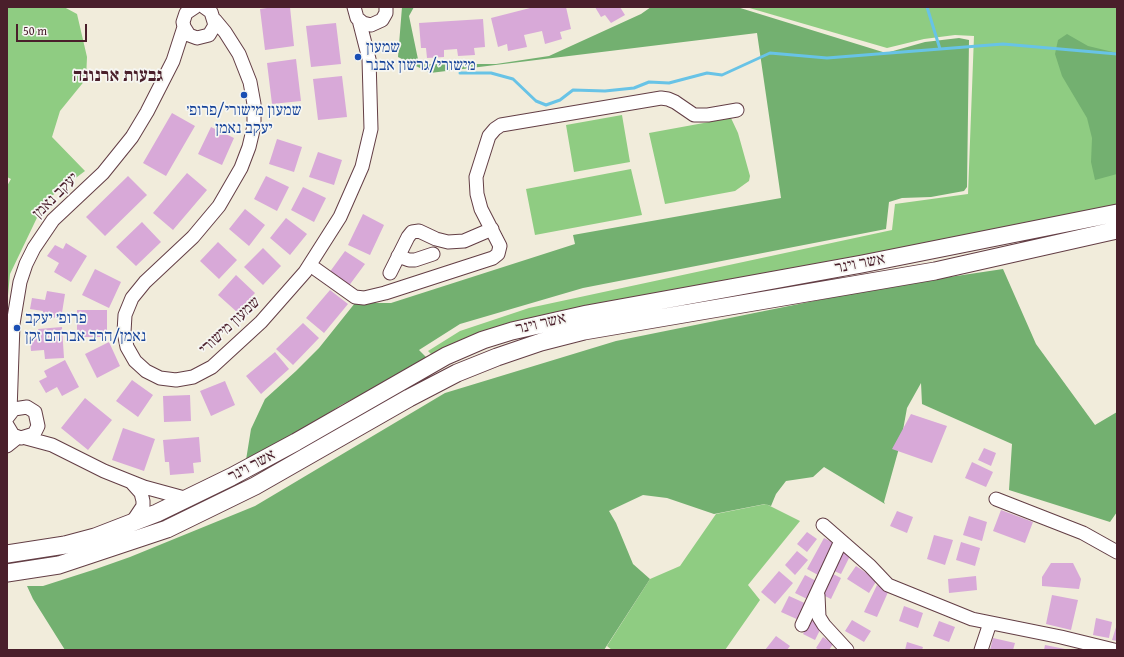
<!DOCTYPE html>
<meta charset="utf-8">
<style>
body{margin:0}
#map{position:relative;width:1124px;height:657px;overflow:hidden;background:#f1ecdb;font-family:"Gentium Book Plus",serif}
canvas{display:block}
.frame{position:absolute;inset:0;border:8px solid #4a1f2b;pointer-events:none}
.scale{position:absolute;left:16px;top:24px;width:71px;height:18px;box-sizing:border-box;border:2px solid #4a1f2b;border-top:0;padding-left:5px;font-size:12px;line-height:14px;white-space:nowrap;color:#4a1f2b;-webkit-text-stroke:3px #f6f6f2;paint-order:stroke}
</style>
<div id="map">
<canvas width="1124" height="657"></canvas>
<div class="frame"></div>
<div class="scale">50 m</div>
</div>
<script>
const ctx = document.querySelector('canvas').getContext('2d');
ctx.lineJoin = 'round';
function fillPath(path, color) { ctx.fillStyle = color; ctx.fill(path, 'evenodd'); }
const toPath = rows => new Path2D(rows.map(r => 'M' + r).join(''));
function trace(path, color, width, dash) { ctx.strokeStyle = color; ctx.lineWidth = width; ctx.lineCap = dash ? 'butt' : 'round'; ctx.setLineDash(dash || []); ctx.stroke(path); }
function label(font, color, halo, rows, align = 'center') {
  ctx.font = font + ' "Gentium Book Plus","Frank Ruhl Libre",serif'; ctx.lineWidth = 3.5; ctx.setLineDash([]); ctx.textBaseline = 'middle'; ctx.strokeStyle = halo; ctx.fillStyle = color; for (const [text, x, y, turn = 0] of rows) {
    ctx.save(); ctx.translate(x, y); ctx.rotate((+turn || 0) * Math.PI / 180); ctx.textAlign = isNaN(turn) ? turn : align; if (halo) ctx.strokeText(text, 0, 0); ctx.fillText(text, 0, 0); ctx.restore();
  }
}
const green = toPath([
 [7,7,64,7,77,14,87,57,86,79,60,111,52,137,85,171,45,201,10,274,7,306,7,186,11,179,7,177],
 [746,7,1117,7,1117,205,579,313,434,357,428,351,460,331,529,308,892,230,895,204,968,194,974,36,955,35,924,39,887,48],
 [622,115,630,162,574,172,566,125],
 [731,118,738,133,750,176,749,181,735,191,665,204,649,133],
 [631,169,642,215,535,235,526,189],
 [766,504,800,521,748,585,760,600,725,650,612,650,607,646,650,579,680,566,716,514]
]);
const forest = toPath([
 [402,7,414,7,409,16,419,64,496,64,549,56,641,14,651,7,737,7,886,53,925,42,959,38,969,40,967,187,964,191,931,197,902,198,889,202,886,229,583,288,460,324,419,350,429,360,341,405,304,429,246,460,251,429,265,399,296,371,319,348,355,303,391,303,575,244,573,235,781,198,757,33,430,73,398,57],
 [1067,34,1088,46,1117,53,1117,174,1095,180,1091,162,1092,138,1087,118,1062,76,1055,54,1058,40],
 [1003,269,1036,344,1095,425,1117,412,1117,512,1110,522,1009,490,1012,444,922,404,921,383,907,408,901,441,884,502,885,504,824,467,813,477,786,481,776,494,771,506,765,504,714,514,667,498,643,495,609,511,616,523,633,564,650,579,604,650,65,650,33,599,27,586,43,586,96,569,130,557,255,506,445,393,616,341,883,287]
]);
const stream = toPath([
 [927,7,940,49],
 [460,73,491,73,513,79,536,101,546,105,560,100,573,90,605,91,634,88,649,82,669,83,707,73,722,75,770,53,827,58,1003,44,1117,54]
]);
const building = toPath([
 [274,7,290,7,294,46,265,50,260,9],
 [534,7,566,7,571,29,560,32,562,39,545,44,542,31,524,35,527,47,508,51,507,44,498,47,491,18],
 [595,7,620,7,625,15,611,23,605,15,601,17],
 [483,19,485,47,474,48,475,55,458,56,457,49,444,50,444,57,427,58,426,48,421,48,419,23],
 [336,23,341,64,311,67,306,26],
 [296,59,301,101,272,104,267,63],
 [342,76,347,117,318,120,313,79],
 [172,113,195,126,166,176,143,163],
 [211,127,234,138,222,165,198,154],
 [277,139,302,147,294,172,269,164],
 [318,152,342,160,334,185,309,177],
 [187,173,207,190,173,230,153,213],
 [128,176,147,195,105,236,86,217],
 [266,176,289,187,277,211,254,199],
 [303,187,326,198,314,222,291,210],
 [245,209,265,225,249,246,229,229],
 [363,214,384,225,370,255,348,245],
 [286,218,307,234,290,255,270,238],
 [142,222,161,242,136,266,116,247],
 [218,242,237,260,219,279,200,261],
 [66,243,87,256,71,282,54,272,59,263,47,256,55,245,63,249],
 [263,248,281,266,263,285,244,267],
 [345,251,365,264,348,287,329,273],
 [95,269,121,282,109,308,82,295],
 [236,275,255,293,237,312,218,295],
 [330,290,348,304,324,333,306,318],
 [47,291,65,294,61,319,42,315,43,311,30,309,32,298,45,300],
 [77,310,107,310,107,337,77,337],
 [303,323,319,338,293,365,276,349],
 [62,327,64,358,45,359,44,350,31,351,30,337,39,336,38,329],
 [109,342,120,366,97,378,85,354],
 [275,352,289,369,261,394,246,376],
 [65,360,79,387,62,396,57,387,46,393,39,381,47,377,44,371],
 [132,380,153,395,138,417,116,401],
 [225,381,235,405,211,416,200,391],
 [190,395,191,421,164,422,163,396],
 [85,398,112,420,88,450,61,428],
 [911,414,947,426,932,463,892,449],
 [123,428,155,439,144,471,112,460],
 [199,437,201,462,193,463,194,473,170,475,169,462,165,462,163,440],
 [984,448,996,453,991,466,978,460],
 [972,462,993,472,986,487,965,478],
 [1001,510,1033,522,1025,543,993,531],
 [897,511,913,517,907,533,890,526],
 [969,516,987,522,982,541,963,535],
 [807,532,817,539,807,552,797,544],
 [934,535,953,540,945,565,927,559],
 [824,538,834,543,818,575,807,569],
 [961,542,980,548,975,566,956,560],
 [842,549,851,554,841,574,832,570],
 [797,551,808,560,795,575,785,565],
 [1051,563,1073,563,1081,579,1079,589,1042,586,1042,577],
 [856,566,877,580,869,593,847,579],
 [779,571,793,583,775,604,761,592],
 [831,573,841,578,831,599,821,594],
 [805,575,818,582,809,600,795,593],
 [976,576,977,590,949,593,948,579],
 [877,585,889,590,877,617,864,612],
 [1052,595,1078,600,1071,630,1046,624],
 [789,596,809,605,801,621,781,612],
 [904,606,923,613,918,628,899,621],
 [1096,618,1112,622,1109,638,1093,635],
 [810,620,822,626,815,640,803,634],
 [852,620,871,631,864,642,845,631],
 [939,621,955,627,949,642,933,636],
 [1117,624,1117,641,1112,640],
 [776,636,790,646,787,650,765,650],
 [823,637,833,644,829,650,819,650,816,648],
 [993,638,1015,643,1013,650,990,650],
 [907,642,923,647,922,650,905,650],
 [1045,645,1065,649,1065,650,1044,650]
]);
const minor = toPath([
 [195,7,186,13,183,22,184,27,189,35,197,38,209,35,215,25,211,12,204,7],
 [354,7,357,18,363,23,371,25,382,20,386,13,386,7],
 [215,20,225,32,239,54,250,82,254,104,254,126,249,147,241,168,219,206,193,237,145,282,132,298,125,315,124,332,127,347,135,361,146,371,160,378,176,380,193,377,212,367,261,322,305,272,340,217,362,167,371,129,369,59,359,20],
 [398,256,409,260,415,260,433,254],
 [310,265,355,297,364,298,385,293,493,258,498,254,500,246,481,209,477,194,476,177,489,136,495,129,501,125,661,98,668,99,675,102,694,115,708,115,737,110],
 [390,273,408,237,412,232,419,231,436,239,448,242,464,241,492,229],
 [10,412,13,324,20,282,26,264,34,248,53,220,103,173,132,137,147,112,173,61,184,27],
 [7,425,13,435,21,438,34,434,38,426,35,412,27,407,14,409,7,418],
 [26,438,52,445,104,471,144,487,188,499],
 [7,446,17,438],
 [996,499,1083,533,1117,552],
 [131,524,143,506,143,501,141,493,132,483],
 [823,525,870,566,888,585,972,619,1061,637,1114,650],
 [818,595,819,617,824,625,847,650],
 [802,625,841,541],
 [981,650,990,623]
]);
const major = toPath([
 [7,554,65,545,95,537,157,513,231,477,296,442,446,356,483,340,512,331,587,314,862,264,1117,213],
 [7,573,59,565,167,529,255,486,409,398,457,373,497,357,541,342,584,331,935,271,1117,230]
]);
const markers = [
 [358,57,4,"#1a4fb4"],
 [244,95,4,"#1a4fb4"],
 [17,328,4,"#1a4fb4"]
];
const transitNames = [
 ["שמעון",366,48],
 ["מישורי/גרשון אבנר",366,66],
 ["שמעון מישורי/פרופ׳",244,111,"center"],
 ["יעקב נאמן",244,129,"center"],
 ["פרופ׳ יעקב",25,319],
 ["נאמן/הרב אברהם זקן",25,337]
];
const streetNames = [
 ["יעקב נאמן",56,196,-45],
 ["אשר וינר",860,264,-11],
 ["אשר וינר",541,324,-13],
 ["שמעון מישורי",230,326,-43],
 ["אשר וינר",252,466,-28]
];
const quarterNames = [
 ["גבעות ארנונה",118,76]
];
fillPath(green, '#8fcc82');
fillPath(forest, '#73b070');
trace(stream, '#68c3e6', 3);
fillPath(building, '#d8a9d8');
trace(minor, '#633e45', 15);
trace(major, '#633e45', 19);
trace(minor, '#fff', 13);
trace(major, '#fff', 17);
for (const [x, y, r, color] of markers) { const dot = new Path2D(); dot.arc(x, y, r, 0, 2 * Math.PI); ctx.fillStyle = color; ctx.fill(dot); trace(dot, '#f6f6f2', 1.5); }
label('16px', '#164399', '#f6f6f2', transitNames, 'left');
label('16px', '#4a1f2b', '#f6f6f2', streetNames);
label('bold 18px', '#4a1f2b', '#f6f6f2', quarterNames);
</script>
